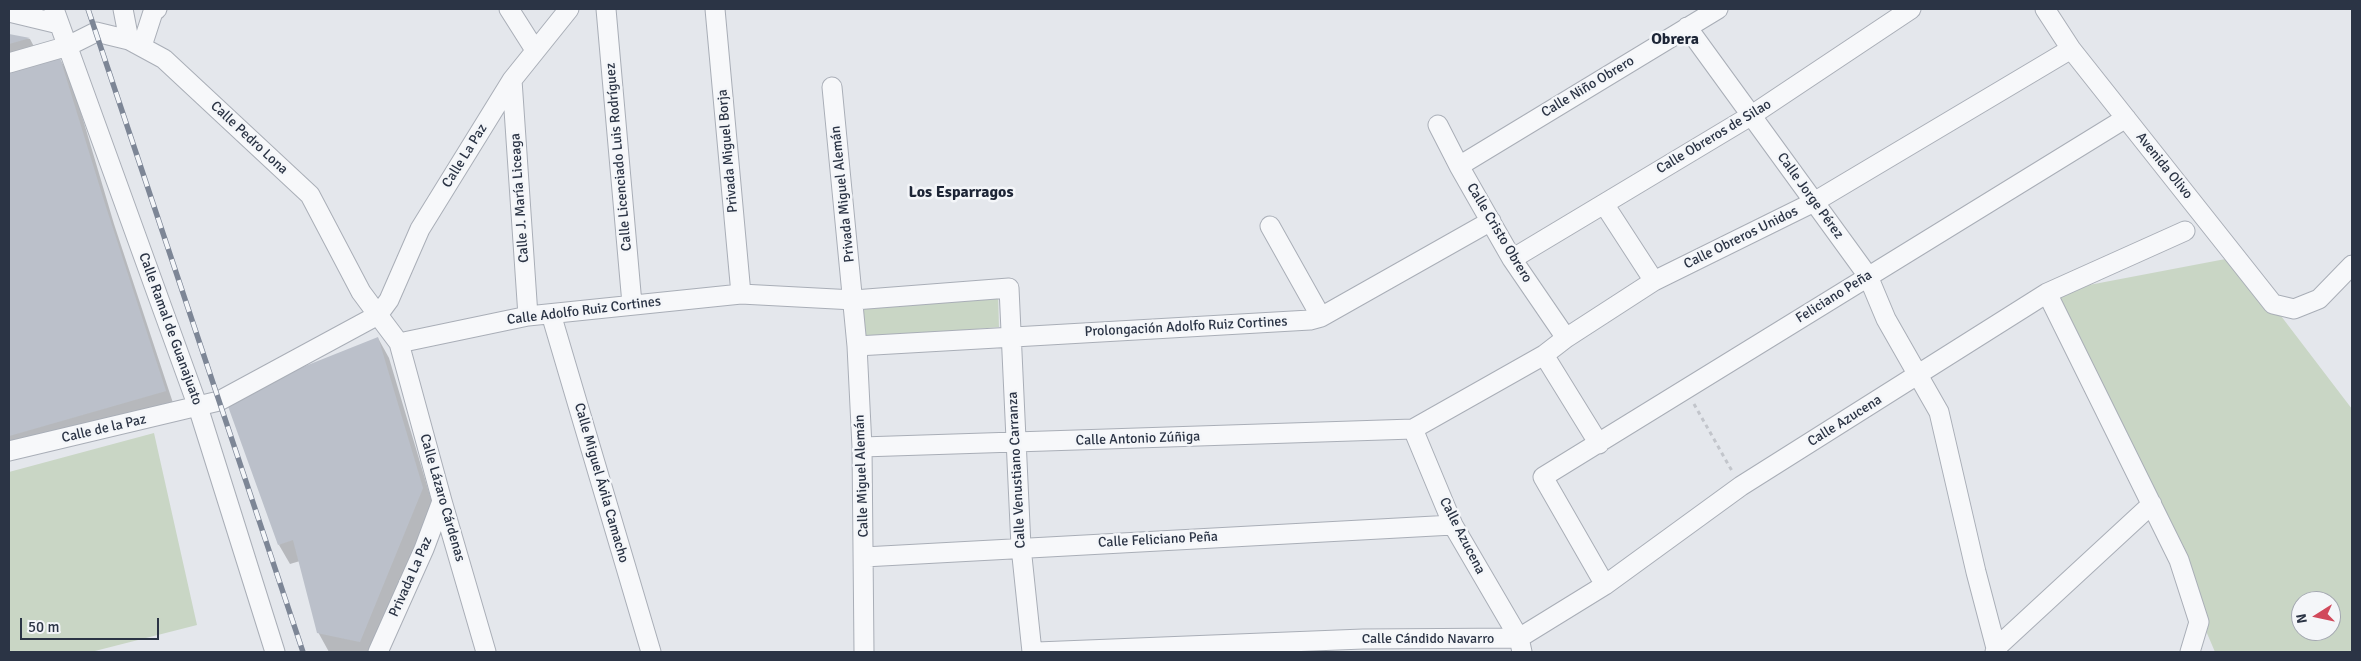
<!DOCTYPE html>
<meta charset="utf-8">
<style>
body{margin:0}
#map{position:relative;width:2361px;height:661px;overflow:hidden;background:#e4e7ec;font-family:Signika,sans-serif}
canvas{display:block}
.frame{position:absolute;inset:0;border:10px solid #2b3445;pointer-events:none}
.north{position:absolute;left:2291px;top:591px;width:50px;height:50px;box-sizing:border-box;background:#f4f6f9;border:1px solid #a4a8b1;border-radius:50%;rotate:260deg;font-size:14px;font-weight:700;line-height:20px;text-align:center;color:#2b3445}
.north::after{content:'';display:block;margin:auto;width:18px;height:22px;background:#d1495b;clip-path:polygon(50% 0,100% 100%,50% 72%,0 100%)}
.scale{position:absolute;left:20px;top:618px;width:139px;height:22px;box-sizing:border-box;border:2px solid #2b3445;border-top:0;padding-left:6px;font-size:15px;line-height:18px;white-space:nowrap;color:#2b3445;-webkit-text-stroke:4px #f4f6f9;paint-order:stroke}
</style>
<div id="map">
<canvas width="2361" height="661"></canvas>
<div class="frame"></div>
<div class="north">N</div>
<div class="scale">50 m</div>
</div>
<script>
const ctx = document.querySelector('canvas').getContext('2d');
ctx.lineJoin = 'round';
function fillPath(path, color) { ctx.fillStyle = color; ctx.fill(path, 'evenodd'); }
const toPath = rows => new Path2D(rows.map(r => 'M' + r).join(''));
function trace(path, color, width, dash) { ctx.strokeStyle = color; ctx.lineWidth = width; ctx.lineCap = dash ? 'butt' : 'round'; ctx.setLineDash(dash || []); ctx.stroke(path); }
function label(font, color, halo, rows, align = 'center') {
  ctx.font = font + ' Signika,sans-serif'; ctx.lineWidth = 5; ctx.setLineDash([]); ctx.textBaseline = 'middle'; ctx.strokeStyle = halo; ctx.fillStyle = color; for (const [text, x, y, turn = 0] of rows) {
    ctx.save(); ctx.translate(x, y); ctx.rotate((+turn || 0) * Math.PI / 180); ctx.textAlign = isNaN(turn) ? turn : align; if (halo) ctx.strokeText(text, 0, 0); ctx.fillText(text, 0, 0); ctx.restore();
  }
}
const green = toPath([
 [2236,257,2352,409,2352,652,2215,652,2152,504,2047,293],
 [2301,601,2331,601,2331,631,2301,631],
 [998,294,999,327,864,339,862,307],
 [154,433,197,625,91,652,9,652,9,472]
]);
const shadow = toPath([
 [9,35,30,39,40,58,9,67],
 [60,59,71,79,114,224,174,406,9,459,9,72],
 [378,338,389,358,434,509,375,652,329,652,318,632,300,561,290,564,279,545]
]);
const building = toPath([
 [9,34,30,38,9,44],
 [60,58,105,204,166,391,9,436,9,71],
 [378,337,423,488,360,642,317,633,293,540,278,545,225,398]
]);
const path = toPath([
 [1694,404,1732,471]
]);
const minor = toPath([
 [54,9,198,407,275,652],
 [123,9,129,40],
 [509,9,535,50],
 [606,9,632,304],
 [715,9,741,294],
 [2045,9,2071,49,2273,304,2294,309,2319,299,2352,265],
 [9,12,59,24],
 [1687,27,1868,276,1886,319,1939,412,1976,572,1996,648,1995,652],
 [142,46,153,12,157,9],
 [9,63,68,46,96,32,129,40,164,59,310,195,361,292,378,315,389,300,420,229,512,80,569,9],
 [512,80,528,316],
 [832,87,857,346,862,447,864,652],
 [1438,125,1459,166,1512,259,1566,338],
 [1459,166,1718,9],
 [1604,204,1654,281],
 [1270,226,1321,317],
 [1512,259,1752,115,1911,9],
 [2047,293,2179,560,2199,622,2190,652],
 [551,314,651,652],
 [399,343,528,316,741,294,854,300,1009,288,1021,547,1032,652],
 [857,346,1310,320,1321,317,1491,221],
 [1544,355,1599,444],
 [1413,429,1453,525,1519,638,1522,652],
 [862,447,1413,429,1544,355,1566,338,1654,281,1814,202,2071,49],
 [9,451,219,401,378,315,399,343,442,501,486,652],
 [864,557,1453,525],
 [1605,585,1543,477,2126,118],
 [1996,648,2152,504],
 [378,652,424,549,442,501],
 [1037,652,1363,639,1519,638,1605,585,1741,486,2047,293,2185,231]
]);
const rail = toPath([
 [88,9,303,652]
]);
const streetNames = [
 ["Calle Niño Obrero",1588,87,-31],
 ["Calle Obreros de Silao",1714,137,-31],
 ["Calle Pedro Lona",249,138,43],
 ["Privada Miguel Borja",728,151,-95],
 ["Calle La Paz",465,156,-58],
 ["Calle Licenciado Luis Rodríguez",619,157,-95],
 ["Avenida Olivo",2164,166,51],
 ["Privada Miguel Alemán",843,194,-96],
 ["Calle Jorge Pérez",1810,196,54],
 ["Calle J. María Liceaga",520,198,-94],
 ["Calle Cristo Obrero",1499,233,59],
 ["Calle Obreros Unidos",1741,238,-26],
 ["Feliciano Peña",1834,297,-32],
 ["Calle Adolfo Ruiz Cortines",584,311,-7],
 ["Prolongación Adolfo Ruiz Cortines",1186,327,-3],
 ["Calle Ramal de Guanajuato",170,329,70],
 ["Calle Azucena",1845,421,-32],
 ["Calle de la Paz",104,429,-13],
 ["Calle Antonio Zúñiga",1138,439,-2],
 ["Calle Venustiano Carranza",1017,470,-93],
 ["Calle Miguel Alemán",862,476,-92],
 ["Calle Miguel Ávila Camacho",601,483,74],
 ["Calle Lázaro Cárdenas",442,498,74],
 ["Calle Azucena",1462,536,63],
 ["Calle Feliciano Peña",1158,540,-3],
 ["Privada La Paz",411,577,-66],
 ["Calle Cándido Navarro",1428,639]
];
const quarterNames = [
 ["Obrera",1675,40],
 ["Los Esparragos",961,193]
];
fillPath(green, '#c9d6c5');
fillPath(shadow, '#0003');
fillPath(building, '#bbc0ca');
trace(minor, '#a9aeb7', 21);
trace(path, '#c2c5cb', 3, [4, 4]);
trace(minor, '#f7f8fa', 19);
trace(rail, '#7d8696', 5.5);
trace(rail, '#f4f6f9', 4, [11]);
label('14px', '#2b3445', '#f4f6f9', streetNames);
label('bold 16px', '#1d2536', '#f4f6f9', quarterNames);
</script>
